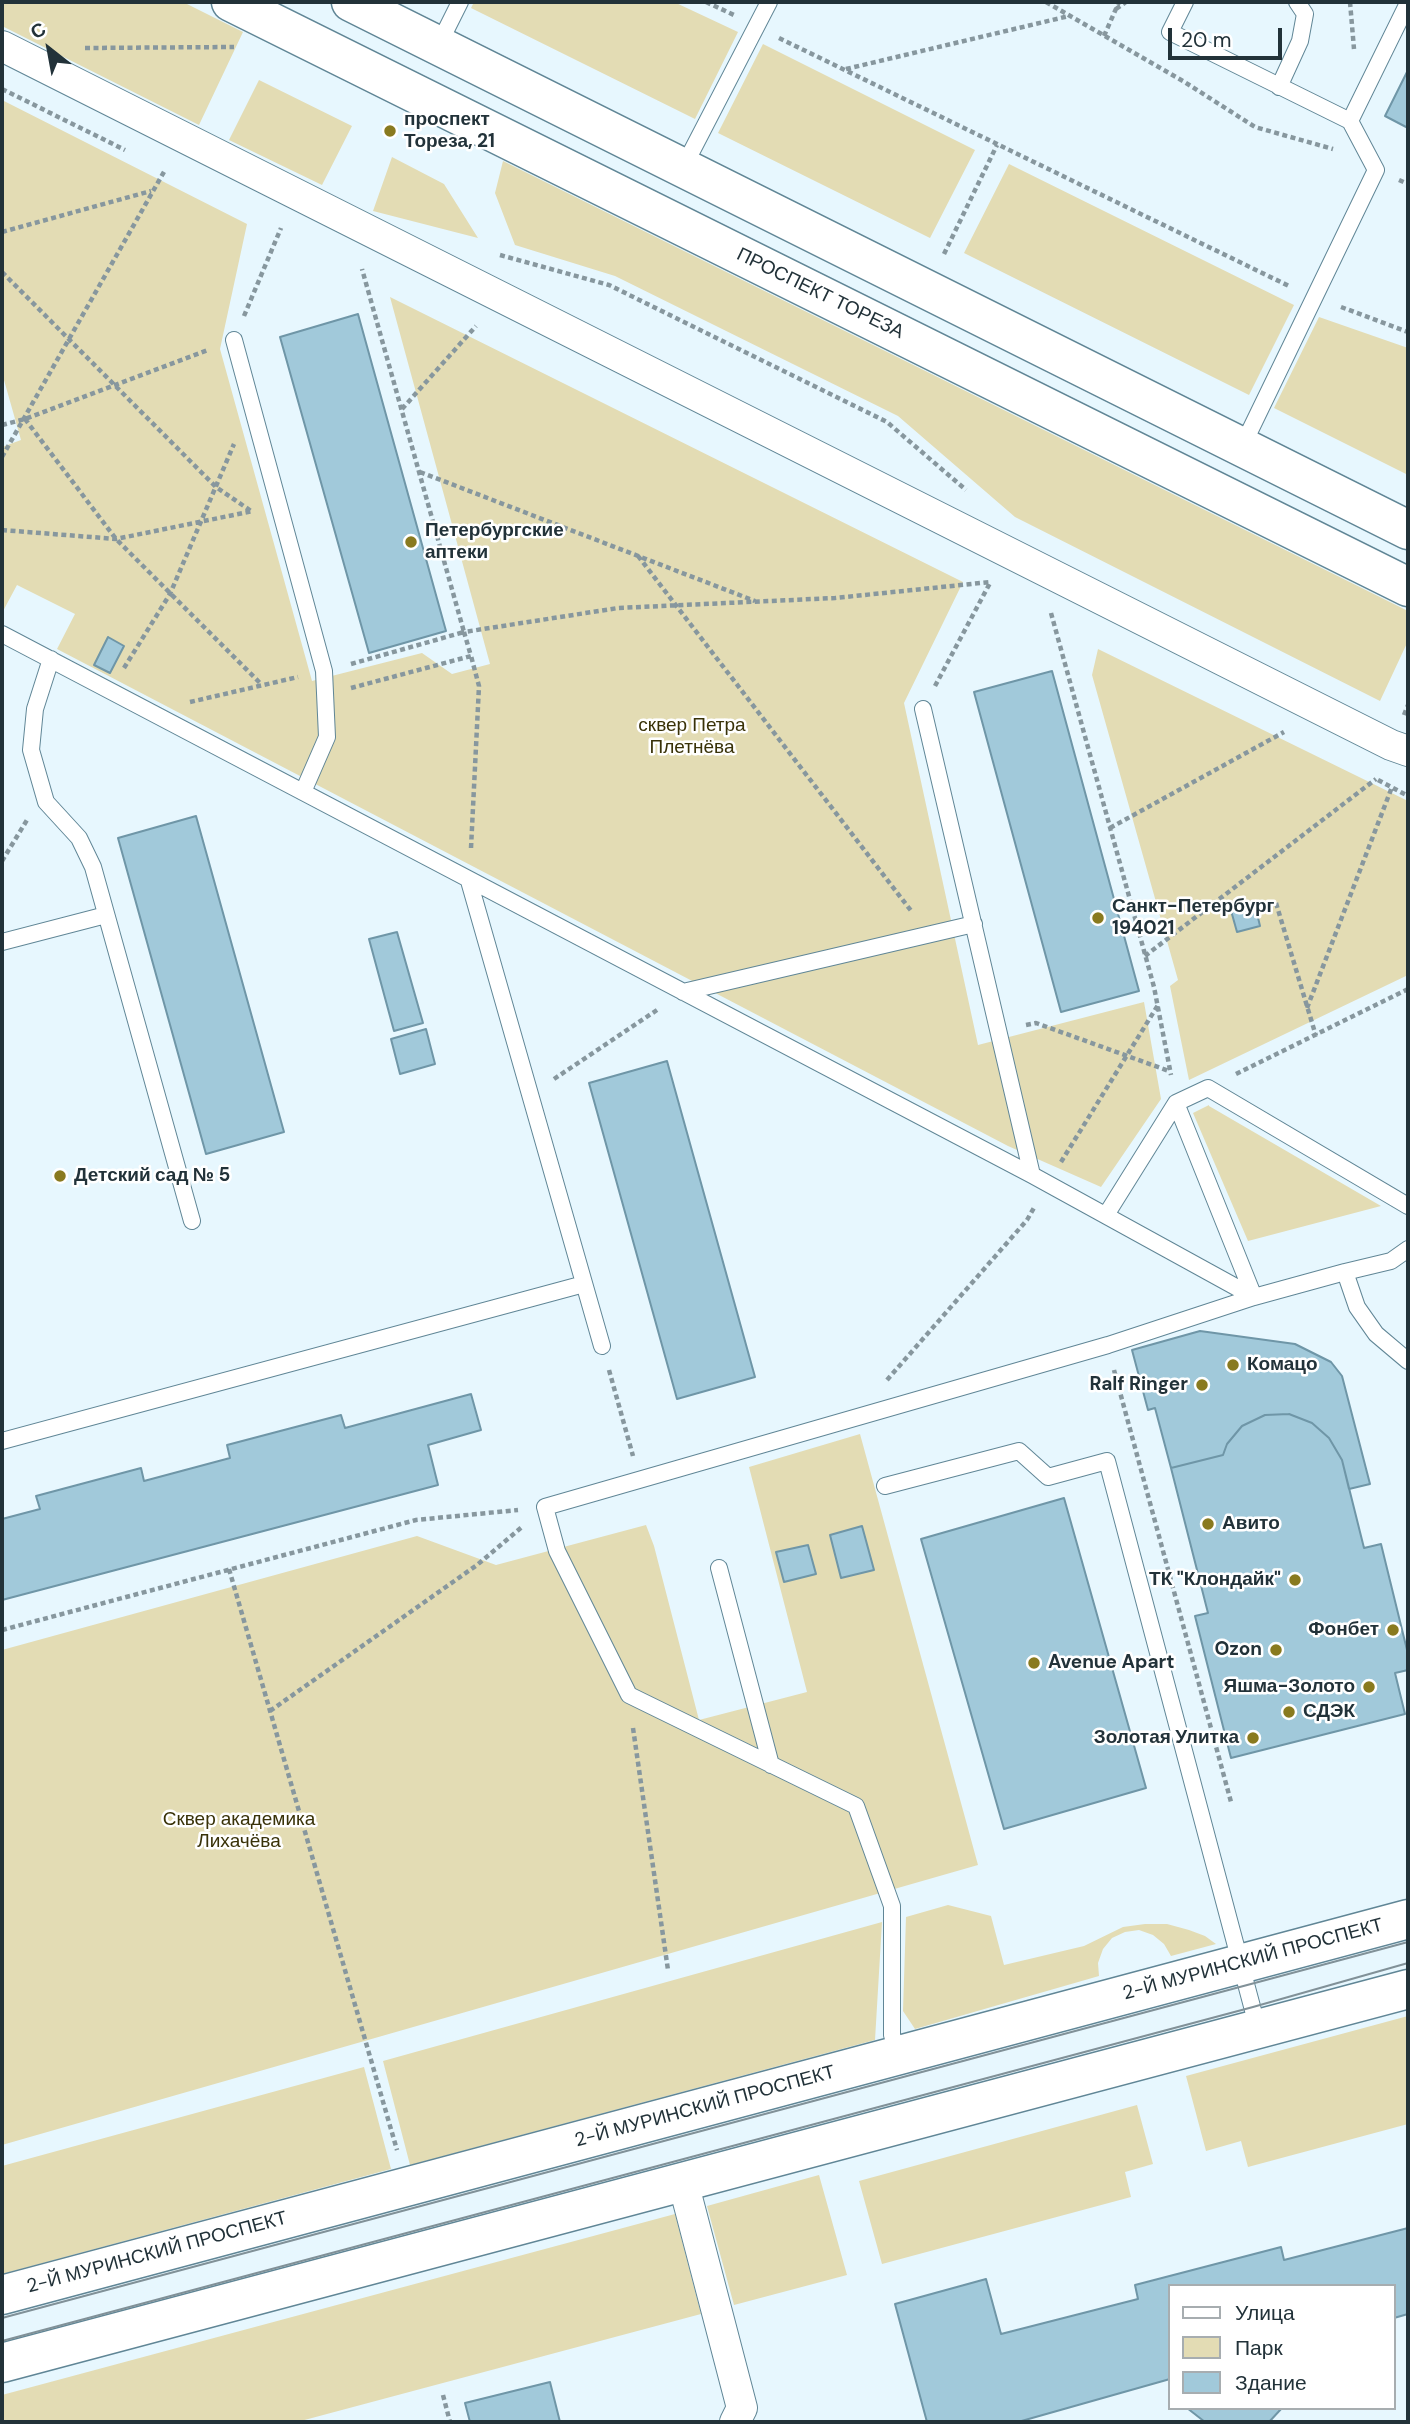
<!DOCTYPE html>
<meta charset="utf-8">
<style>
body{margin:0}
#map{position:relative;width:1410px;height:2424px;overflow:hidden;background:#e7f7fe;font-family:"DM Sans",sans-serif}
canvas{display:block}
.frame{position:absolute;inset:0;border:4px solid #223239;pointer-events:none}
.legend{position:absolute;left:1168px;top:2284px;width:228px;height:126px;box-sizing:border-box;background:#fff;border:2px solid #a7adb0;margin:0;padding:9px 12px;list-style:none;font-size:21px;color:#223239}
.legend li{display:flex;align-items:center;gap:14px;height:35px}
.legend b{width:35px;border:2px solid #a7adb0}
.north{position:absolute;left:14px;top:14px;width:70px;height:70px;-webkit-text-stroke:5px #fff;paint-order:stroke;rotate:329deg;font-size:19px;font-weight:700;line-height:28px;text-align:center;color:#223239}
.north::after{content:'';display:block;margin:auto;width:24px;height:32px;background:#223239;clip-path:polygon(50% 0,100% 100%,50% 72%,0 100%)}
.scale{position:absolute;left:1168px;top:28px;width:114px;height:32px;box-sizing:border-box;border:4px solid #223239;border-top:0;padding-left:9px;font-size:21px;line-height:24px;white-space:nowrap;color:#223239;-webkit-text-stroke:5px #fff;paint-order:stroke}
</style>
<div id="map">
<canvas width="1410" height="2424"></canvas>
<div class="frame"></div>
<ul class="legend">
<li><b style="height:9px;background:#fff"></b>Улица</li>
<li><b style="height:19px;background:#e3dcb4"></b>Парк</li>
<li><b style="height:19px;background:#a1c9da"></b>Здание</li>
</ul>
<div class="north">С</div>
<div class="scale">20 m</div>
</div>
<script>
const ctx = document.querySelector('canvas').getContext('2d');
ctx.lineJoin = 'round';
function fillPath(path, color) { ctx.fillStyle = color; ctx.fill(path, 'evenodd'); }
const toPath = rows => new Path2D(rows.map(r => 'M' + r).join(''));
function trace(path, color, width, dash) { ctx.strokeStyle = color; ctx.lineWidth = width; ctx.lineCap = dash ? 'butt' : 'round'; ctx.setLineDash(dash || []); ctx.stroke(path); }
function label(font, color, halo, rows, align = 'center') {
  ctx.font = font + ' "DM Sans",sans-serif'; ctx.lineWidth = 5; ctx.setLineDash([]); ctx.textBaseline = 'middle'; ctx.strokeStyle = halo; ctx.fillStyle = color; for (const [text, x, y, turn = 0] of rows) {
    ctx.save(); ctx.translate(x, y); ctx.rotate((+turn || 0) * Math.PI / 180); ctx.textAlign = isNaN(turn) ? turn : align; if (halo) ctx.strokeText(text, 0, 0); ctx.fillText(text, 0, 0); ctx.restore();
  }
}
const green = toPath([
 [2,2,183,2,243,32,199,125,2,26],
 [474,2,674,2,738,32,695,119,471,8],
 [763,44,975,150,930,238,718,133],
 [259,80,352,126,322,185,229,140],
 [2,100,247,224,220,349,312,681,422,653,452,674,490,664,390,297,963,582,904,703,978,1045,1144,1002,1161,1099,1101,1187,1008,1146,57,649,75,614,17,585,2,613,2,447,21,440,2,373],
 [392,157,444,184,478,238,373,211],
 [503,161,1408,611,1408,641,1380,701,1015,517,898,416,615,276,515,245,495,193],
 [1009,164,1294,305,1249,395,964,253],
 [1319,317,1408,348,1408,475,1274,408],
 [1098,649,1408,801,1408,975,1189,1080,1170,986,1178,980,1092,675],
 [1209,1105,1209,1106,1381,1206,1248,1241,1193,1113],
 [860,1434,978,1865,2,2145,2,1650,417,1536,496,1565,646,1525,654,1546,699,1720,807,1692,749,1467],
 [948,1905,991,1916,1004,1965,1084,1946,1123,1927,1145,1924,1167,1924,1189,1930,1205,1936,1216,1944,1171,1956,1164,1944,1153,1935,1139,1930,1125,1932,1112,1938,1103,1949,1098,1963,1099,1976,915,2029,903,2011,906,1917],
 [882,1922,875,2040,410,2165,383,2061],
 [1408,2016,1408,2124,1248,2167,1241,2141,1206,2151,1186,2076],
 [364,2067,391,2169,2,2274,2,2166],
 [1137,2105,1153,2164,1125,2172,1131,2197,882,2264,859,2181],
 [819,2175,847,2275,734,2305,707,2206],
 [675,2214,701,2314,297,2422,2,2422,2,2395]
]);
const building = toPath([
 [1408,70,1408,128,1385,116,1408,70],
 [358,314,446,631,369,653,280,337,358,314],
 [108,637,124,646,110,673,94,665,108,637],
 [1052,671,1139,991,1061,1012,974,692,1052,671],
 [196,816,284,1132,206,1154,118,838,196,816],
 [1254,901,1260,926,1237,932,1230,907,1254,901],
 [397,932,423,1023,394,1031,369,939,397,932],
 [426,1029,435,1064,400,1074,391,1039,426,1029],
 [667,1061,755,1377,677,1399,589,1083,667,1061],
 [1200,1331,1295,1344,1331,1362,1342,1376,1370,1484,1349,1489,1342,1460,1329,1438,1312,1423,1289,1414,1265,1415,1242,1426,1227,1444,1223,1455,1171,1468,1155,1408,1148,1410,1132,1350,1200,1331],
 [471,1394,481,1430,428,1445,438,1485,2,1600,2,1519,40,1509,36,1496,141,1468,144,1481,230,1458,227,1445,341,1415,345,1428,471,1394],
 [1289,1414,1312,1423,1329,1438,1342,1460,1364,1548,1381,1544,1408,1654,1408,1670,1395,1673,1405,1714,1231,1758,1195,1616,1208,1613,1171,1468,1223,1455,1227,1444,1242,1426,1265,1415,1289,1414],
 [1064,1498,1146,1788,1004,1829,921,1539,1064,1498],
 [862,1526,874,1570,841,1578,830,1535,862,1526],
 [808,1545,816,1574,784,1582,776,1552,808,1545],
 [1408,2228,1408,2314,1394,2318,1394,2286,1170,2286,1170,2379,1018,2422,927,2422,895,2304,986,2279,1001,2334,1138,2299,1135,2285,1281,2247,1284,2260,1408,2228],
 [550,2382,560,2422,470,2422,465,2403,550,2382],
 [1187,2408,1282,2408,1269,2422,1205,2422,1187,2408]
]);
const path = toPath([
 [706,2,734,15],
 [1046,2,1183,81,1255,127,1333,149],
 [1350,2,1354,49],
 [1116,9,1126,2],
 [1104,36,1119,2],
 [779,38,1291,287],
 [85,48,234,47],
 [846,69,1069,16],
 [2,89,125,150],
 [1399,180,1408,184],
 [2,232,151,191],
 [944,254,997,145],
 [500,255,609,285,887,422,966,490],
 [2,272,216,487,251,511],
 [1341,307,1408,332],
 [244,316,281,228],
 [402,409,476,326],
 [25,419,116,539,261,684],
 [2,425,25,419,208,350],
 [2,457,165,170],
 [420,472,755,601],
 [2,530,116,539,253,511],
 [638,556,912,912],
 [1051,613,1154,987,1171,1075],
 [351,664,464,632,362,269],
 [124,668,170,594,234,444],
 [935,686,990,583],
 [351,688,471,656,464,632,618,608,835,598,990,582],
 [190,702,298,677],
 [1404,715,1408,705],
 [1378,780,1408,796],
 [1110,828,1284,732],
 [471,848,479,686,471,656],
 [2,861,27,820],
 [1276,903,1316,1036],
 [1145,956,1376,779],
 [1307,1008,1392,787],
 [1026,1025,1036,1023,1169,1071],
 [1236,1074,1408,989],
 [554,1079,657,1010],
 [1061,1162,1158,1005],
 [609,1370,633,1456],
 [1114,1370,1231,1802],
 [887,1380,1027,1220,1035,1206],
 [229,1569,397,2150],
 [2,1630,416,1520,518,1510],
 [270,1711,477,1565,523,1526],
 [633,1728,668,1970],
 [443,2395,450,2422]
]);
const service = toPath([
 [1185,2,1170,32,1350,121],
 [438,46,460,2],
 [1279,87,1300,41,1305,14,1297,2],
 [683,168,769,2],
 [234,340,324,671,327,737,303,792],
 [1242,447,1376,170,1350,121,1408,3],
 [2,634,1032,1175,1254,1297,1345,1272,1357,1307,1376,1334,1408,1361],
 [51,659,35,709,31,750,46,802,79,838,93,867,192,1221],
 [923,709,1032,1175],
 [469,881,602,1346],
 [2,942,106,915],
 [683,992,974,924],
 [1176,1103,1208,1088,1408,1206],
 [1345,1272,1391,1261,1408,1249],
 [2,1441,584,1284],
 [885,1486,1019,1451,1048,1477,1107,1461,1258,2029],
 [719,1568,771,1765],
 [898,2055,892,2035,892,1906,856,1806,629,1695,557,1551,545,1507,1108,1345,1254,1297,1176,1103,1106,1215]
]);
const minor = toPath([
 [2,46,1391,745,1408,751],
 [683,2182,742,2408,735,2422]
]);
const secondary = toPath([
 [2,2295,1408,1919],
 [2,2363,1408,1989]
]);
const primary = toPath([
 [231,2,1408,587],
 [351,2,1408,530]
]);
const tram = toPath([
 [2,2318,1408,1942],
 [2,2341,1253,2007,1408,1963]
]);
const markers = [
 [390,131,7,"#897a1f"],
 [411,542,7,"#897a1f"],
 [1098,918,7,"#897a1f"],
 [60,1176,7,"#897a1f"],
 [1233,1365,7,"#897a1f"],
 [1202,1385,7,"#897a1f"],
 [1208,1524,7,"#897a1f"],
 [1295,1580,7,"#897a1f"],
 [1393,1630,7,"#897a1f"],
 [1276,1650,7,"#897a1f"],
 [1034,1663,7,"#897a1f"],
 [1369,1687,7,"#897a1f"],
 [1289,1712,7,"#897a1f"],
 [1253,1738,7,"#897a1f"]
];
const poiNames = [
 ["проспект",404,120],
 ["Тореза, 21",404,142],
 ["Петербургские",425,531],
 ["аптеки",425,553],
 ["Санкт-Петербург",1112,907],
 ["194021",1112,929],
 ["Детский сад № 5",74,1176],
 ["Комацо",1247,1365],
 ["Ralf Ringer",1188,1385,"right"],
 ["Авито",1222,1524],
 ["ТК \"Клондайк\"",1281,1580,"right"],
 ["Фонбет",1379,1630,"right"],
 ["Ozon",1262,1650,"right"],
 ["Avenue Apart",1048,1663],
 ["Яшма-Золото",1355,1687,"right"],
 ["СДЭК",1303,1712],
 ["Золотая Улитка",1239,1738,"right"]
];
const streetNames = [
 ["ПРОСПЕКТ ТОРЕЗА",820,294,26],
 ["2-Й МУРИНСКИЙ ПРОСПЕКТ",1253,1960,-15],
 ["2-Й МУРИНСКИЙ ПРОСПЕКТ",705,2107,-15],
 ["2-Й МУРИНСКИЙ ПРОСПЕКТ",157,2253,-15]
];
const parkNames = [
 ["сквер Петра",692,726],
 ["Плетнёва",692,748],
 ["Сквер академика",239,1820],
 ["Лихачёва",239,1842]
];
fillPath(green, '#e3dcb4');
fillPath(building, '#a1c9da');
trace(building, '#6f96a7', 2);
trace(service, '#608696', 18);
trace(minor, '#608696', 32);
trace(secondary, '#608696', 41);
trace(primary, '#608696', 41);
trace(path, '#87979e', 4.5, [5, 3.5]);
trace(service, '#fff', 16);
trace(minor, '#fff', 30);
trace(secondary, '#fff', 38);
trace(primary, '#fff', 38);
trace(tram, '#819198', 2);
for (const [x, y, r, color] of markers) { const dot = new Path2D(); dot.arc(x, y, r, 0, 2 * Math.PI); ctx.fillStyle = color; ctx.fill(dot); trace(dot, '#fff', 2.5); }
label('bold 19px', '#223239', '#fff', poiNames, 'left');
label('19px', '#223239', '#fff', streetNames);
label('19px', '#393208', '#fff', parkNames);
</script>
